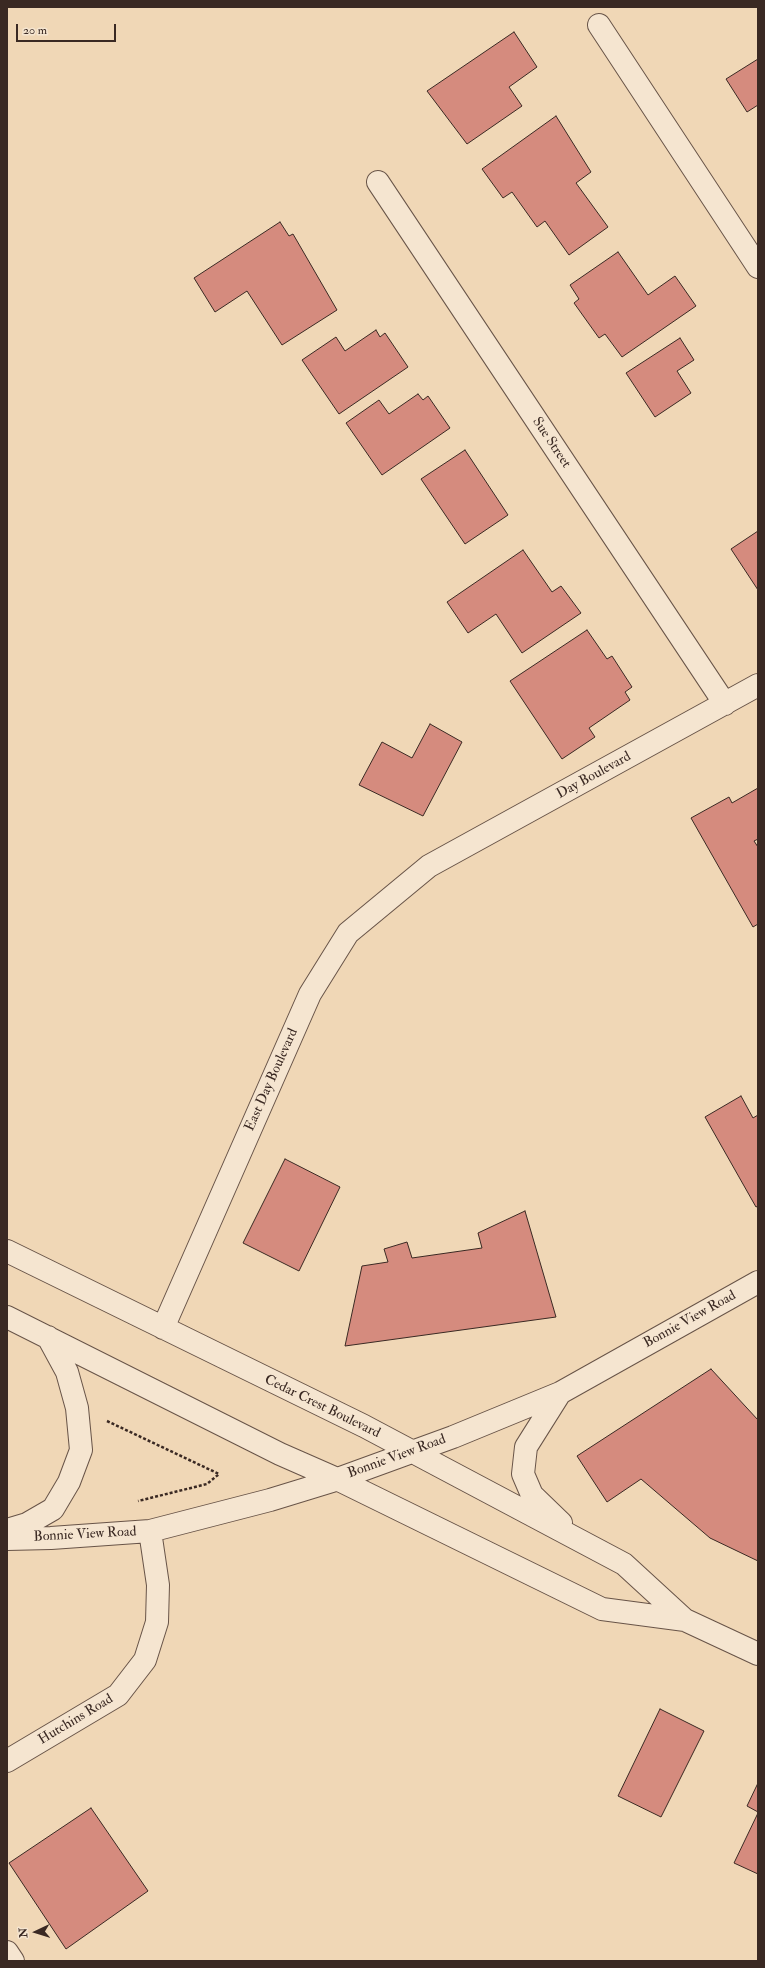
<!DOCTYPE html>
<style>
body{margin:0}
#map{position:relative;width:765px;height:1968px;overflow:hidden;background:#f0d7b6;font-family:"IM FELL Double Pica",serif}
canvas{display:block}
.frame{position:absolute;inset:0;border:8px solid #3a2923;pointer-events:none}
.north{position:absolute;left:16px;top:1912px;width:40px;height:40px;-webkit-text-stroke:3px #f5e5d0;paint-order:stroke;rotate:266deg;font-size:11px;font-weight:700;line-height:16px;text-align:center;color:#3a2923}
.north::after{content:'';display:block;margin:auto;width:14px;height:18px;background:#3a2923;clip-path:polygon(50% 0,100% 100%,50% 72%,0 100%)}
.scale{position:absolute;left:16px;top:24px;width:100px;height:18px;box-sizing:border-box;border:2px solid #3a2923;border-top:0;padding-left:5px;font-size:12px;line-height:14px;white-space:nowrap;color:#3a2923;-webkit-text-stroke:3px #f5e5d0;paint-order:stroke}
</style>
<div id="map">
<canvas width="765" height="1968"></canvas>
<div class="frame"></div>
<div class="north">N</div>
<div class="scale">20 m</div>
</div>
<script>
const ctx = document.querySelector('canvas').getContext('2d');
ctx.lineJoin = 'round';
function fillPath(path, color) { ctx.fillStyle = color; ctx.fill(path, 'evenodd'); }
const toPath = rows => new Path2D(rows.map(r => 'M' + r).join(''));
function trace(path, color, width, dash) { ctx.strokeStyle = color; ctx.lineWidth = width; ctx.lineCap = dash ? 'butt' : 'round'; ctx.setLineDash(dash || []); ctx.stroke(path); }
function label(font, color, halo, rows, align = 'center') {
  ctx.font = font + ' "IM FELL Double Pica",serif'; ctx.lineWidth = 3; ctx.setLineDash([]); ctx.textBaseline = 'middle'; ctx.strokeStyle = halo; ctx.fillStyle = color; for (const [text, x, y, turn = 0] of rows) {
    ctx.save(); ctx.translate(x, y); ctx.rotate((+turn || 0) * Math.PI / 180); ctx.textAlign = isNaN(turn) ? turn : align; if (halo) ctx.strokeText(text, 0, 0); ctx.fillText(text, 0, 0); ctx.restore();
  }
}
const building = toPath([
 [514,32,537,67,509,87,522,106,467,144,427,91,514,32],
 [758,59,758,105,747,112,726,79,758,59],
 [556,116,591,172,576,183,608,227,569,255,545,221,537,227,512,192,503,198,482,169,556,116],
 [280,222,289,236,293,234,337,310,282,345,247,291,215,312,194,278,280,222],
 [618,252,648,295,675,276,696,306,622,357,605,334,599,338,574,303,579,299,570,285,618,252],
 [376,330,380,337,385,333,408,367,339,414,302,360,336,337,345,351,376,330],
 [680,338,694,360,677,371,691,393,655,417,626,373,680,338],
 [418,394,423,400,428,396,450,428,382,475,346,423,379,400,389,414,418,394],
 [465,450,508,515,465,544,421,479,465,450],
 [758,531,758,590,731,549,758,531],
 [523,550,552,592,561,586,581,613,522,653,496,614,468,633,447,602,523,550],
 [587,630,607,659,612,656,632,687,625,692,630,700,589,728,595,737,562,759,510,681,587,630],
 [430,724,462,742,423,816,359,785,382,742,412,758,430,724],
 [758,788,758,839,754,841,758,847,758,924,753,927,691,818,729,797,732,803,758,788],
 [741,1096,753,1118,758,1115,758,1206,756,1207,705,1117,741,1096],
 [285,1159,340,1187,299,1271,243,1243,285,1159],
 [525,1211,556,1317,345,1346,362,1266,388,1262,384,1249,407,1242,412,1258,482,1248,478,1233,525,1211],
 [711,1369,758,1420,758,1561,710,1538,641,1479,607,1502,577,1456,711,1369],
 [660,1709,704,1731,661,1817,618,1796,660,1709],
 [758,1783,758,1812,747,1806,758,1783],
 [91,1808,148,1891,66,1949,9,1863,91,1808],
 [758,1813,758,1874,734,1863,758,1813]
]);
const path = toPath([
 [107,1421,219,1474,207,1484,138,1501]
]);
const minor = toPath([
 [599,25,758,267],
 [378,182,725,704],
 [7,1251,364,1426,624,1564,685,1620],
 [7,1317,280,1454,337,1479,602,1609,685,1620,758,1654],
 [163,1328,310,994,348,933,429,866,758,685],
 [560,1393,526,1447,523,1474,532,1495,561,1523],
 [7,1530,27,1524,53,1509,69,1482,81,1450,77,1408,67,1372,48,1337],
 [7,1539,51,1538,150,1531,270,1500,332,1481,453,1437,560,1393,758,1282],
 [7,1761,118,1695,145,1660,157,1622,158,1585,150,1531],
 [7,1952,13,1961]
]);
const streetNames = [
 ["Sue Street",551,443,56],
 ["Day Boulevard",594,776,-29],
 ["East Day Boulevard",272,1080,-66],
 ["Bonnie View Road",690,1320,-29],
 ["Cedar Crest Boulevard",322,1407,26],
 ["Bonnie View Road",397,1457,-20],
 ["Bonnie View Road",85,1535,-3],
 ["Hutchins Road",76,1720,-31]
];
fillPath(building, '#d58b7e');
trace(building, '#3a2923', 1);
trace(minor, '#685448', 24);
trace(path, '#3a2923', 2.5, [3, 2]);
trace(minor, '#f5e5d0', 22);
label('14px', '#3a2923', '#f5e5d0', streetNames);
</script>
